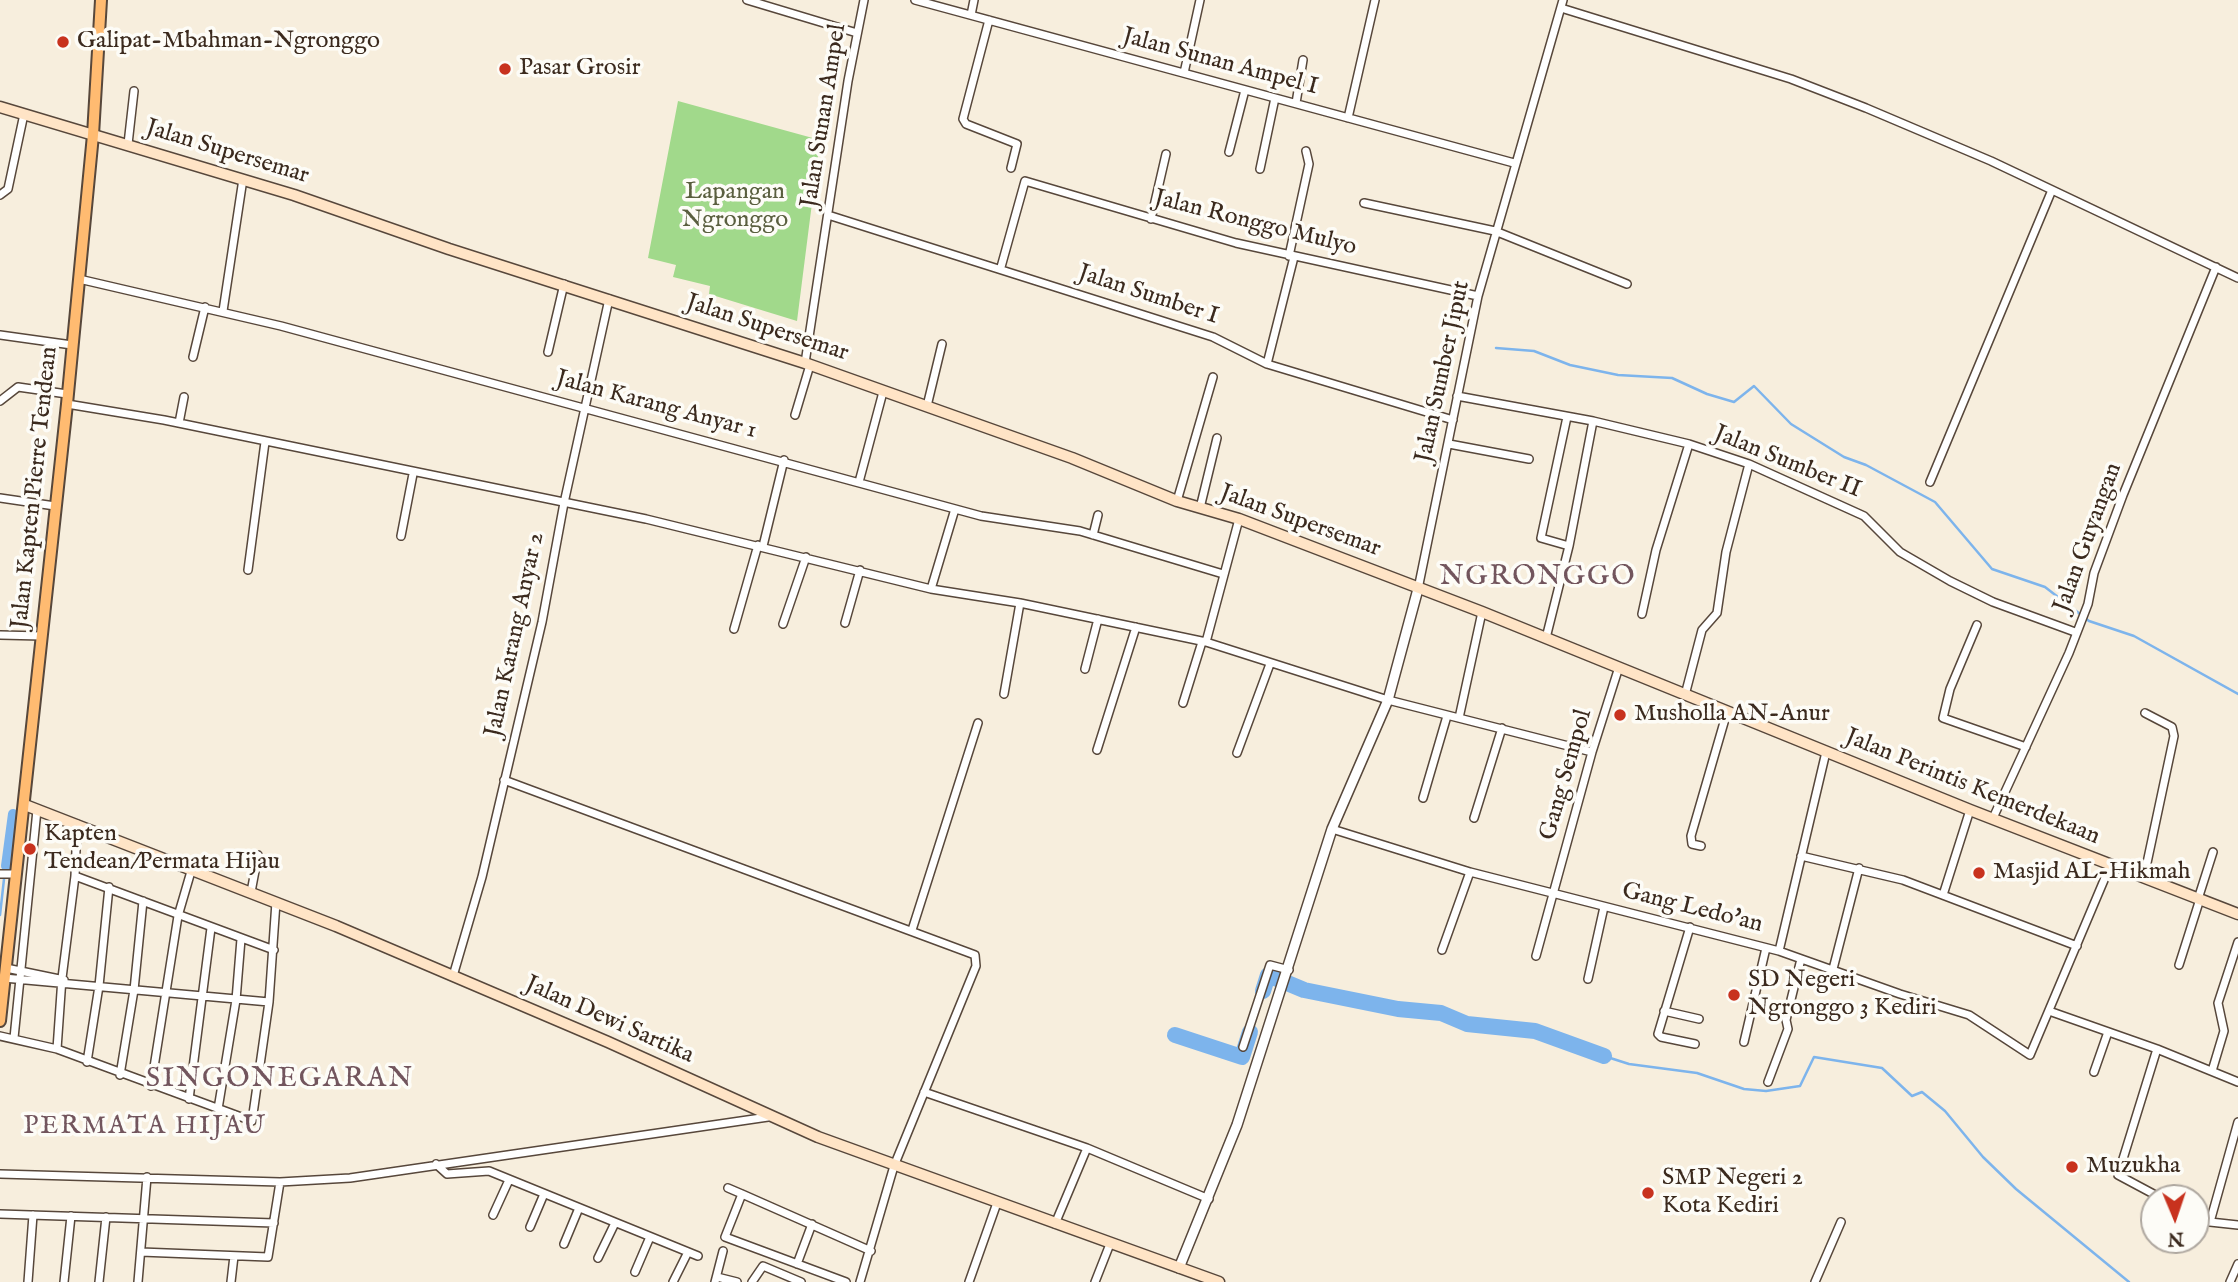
<!DOCTYPE html>
<style>
body{margin:0}
#map{position:relative;width:2238px;height:1282px;overflow:hidden;background:#f7eedd;font-family:"IM FELL English",serif}
canvas{display:block}
.north{position:absolute;left:2140px;top:1184px;width:70px;height:70px;box-sizing:border-box;background:#fdfcf7;border:2px solid #afa8a0;border-radius:50%;rotate:178deg;font-size:19px;font-weight:700;line-height:28px;text-align:center;color:#3b2a1e}
.north::after{content:'';display:block;margin:auto;width:24px;height:32px;background:#c8321e;clip-path:polygon(50% 0,100% 100%,50% 72%,0 100%)}
</style>
<div id="map">
<canvas width="2238" height="1282"></canvas>
<div class="north">N</div>
</div>
<script>
const ctx = document.querySelector('canvas').getContext('2d');
ctx.lineJoin = 'round';
function fillPath(path, color) { ctx.fillStyle = color; ctx.fill(path, 'evenodd'); }
const toPath = rows => new Path2D(rows.map(r => 'M' + r).join(''));
function trace(path, color, width, dash) { ctx.strokeStyle = color; ctx.lineWidth = width; ctx.lineCap = dash ? 'butt' : 'round'; ctx.setLineDash(dash || []); ctx.stroke(path); }
function label(font, color, halo, rows, align = 'center') {
  ctx.font = font + ' "IM FELL English",serif'; ctx.lineWidth = 7; ctx.setLineDash([]); ctx.textBaseline = 'middle'; ctx.strokeStyle = halo; ctx.fillStyle = color; for (const [text, x, y, turn = 0] of rows) {
    ctx.save(); ctx.translate(x, y); ctx.rotate((+turn || 0) * Math.PI / 180); ctx.textAlign = isNaN(turn) ? turn : align; if (halo) ctx.strokeText(text, 0, 0); ctx.fillText(text, 0, 0); ctx.restore();
  }
}
const green = toPath([
 [678,101,820,140,797,321,709,294,710,286,673,277,676,265,648,258]
]);
const stream = toPath([
 [1496,348,1534,351,1570,365,1618,375,1672,378,1707,394,1734,402,1754,386,1791,424,1844,457,1866,465,1935,502,1992,569,2045,587,2089,621,2134,636,2238,694],
 [0,915,4,879],
 [1604,1056,1629,1064,1697,1073,1744,1089,1766,1091,1800,1086,1814,1057,1882,1068,1912,1096,1922,1092,1945,1111,1983,1157,2016,1189,2129,1282]
]);
const canal = toPath([
 [6,866,13,814]
]);
const river = toPath([
 [1263,991,1268,975,1304,990,1398,1009,1441,1013,1467,1024,1535,1031,1604,1056],
 [1175,1035,1242,1057,1250,1032]
]);
const minor = toPath([
 [747,0,857,33],
 [915,0,1514,163],
 [1561,8,1791,79,1866,108,1991,161,2238,278],
 [971,15,974,0],
 [989,20,963,119,966,124,1017,144,1011,168],
 [1184,73,1200,0],
 [1296,103,1303,60],
 [1348,118,1375,0],
 [128,144,134,91],
 [1229,152,1245,90],
 [1260,169,1275,98],
 [0,195,8,189,24,114],
 [1364,203,1495,231,1627,284],
 [828,215,1213,337,1267,364,1453,420],
 [1151,219,1166,154],
 [1289,256,1309,164,1306,151],
 [1001,267,1025,181,1236,243,1478,296],
 [79,279,281,326,981,516,1080,531,1223,574],
 [223,311,243,179],
 [0,335,72,345],
 [548,352,564,284],
 [193,357,205,307],
 [805,363,848,81,864,0],
 [1267,364,1294,257],
 [1457,396,1593,421,1689,444,1749,464,1864,516,1900,552,1950,581,1993,602,2075,632],
 [0,401,18,387,67,394],
 [67,404,164,420,646,519,931,589,1020,603,1206,642,1388,700,1592,752],
 [927,406,942,344],
 [795,415,810,365],
 [1567,417,1541,538,1569,546],
 [179,423,184,397],
 [1449,444,1529,459],
 [859,482,883,392],
 [1930,482,2052,190],
 [0,498,55,506],
 [1177,501,1213,377],
 [1200,508,1217,438],
 [1093,535,1098,515],
 [401,536,413,474],
 [763,546,784,460],
 [248,570,265,442],
 [931,589,955,509],
 [1418,589,1478,296,1563,0],
 [1642,614,1656,550,1689,444],
 [845,623,860,570],
 [783,624,806,557],
 [1977,625,1950,689,1943,718,2026,747],
 [734,629,758,545],
 [0,635,42,636],
 [1546,638,1569,546,1593,421],
 [1206,642,1239,519],
 [1085,669,1098,619],
 [1004,694,1020,603],
 [1685,695,1702,630,1717,613,1726,552,1749,464],
 [1183,703,1202,642],
 [1459,718,1482,612],
 [1097,750,1136,627],
 [1237,753,1270,664],
 [504,780,975,955,976,966,894,1166,860,1282],
 [1423,798,1447,716],
 [1474,818,1502,728],
 [1993,818,2069,653,2088,604,2094,573,2123,495,2216,267],
 [1332,829,1470,872,1779,951,1900,994,1969,1015,2030,1055,2110,866],
 [1701,846,1692,844,1691,836,1727,712],
 [1801,856,1903,880,2077,946],
 [0,874,16,874],
 [75,876,274,950],
 [2144,877,2174,736,2172,727,2145,713],
 [251,892,258,855],
 [1943,895,1970,810],
 [2198,899,2213,852],
 [1690,927,1658,1034,1661,1037,1695,1044],
 [912,930,978,723],
 [1442,950,1470,872],
 [1779,951,1826,752],
 [1536,956,1592,752,1619,667],
 [2179,965,2200,899],
 [6,968,64,980],
 [1833,969,1859,868],
 [453,976,482,877,542,622,564,503,609,299],
 [4,978,269,1002],
 [1588,979,1604,907],
 [1664,1011,1699,1019],
 [2049,1011,2157,1049,2238,1082],
 [0,1036,57,1049,252,1121,269,1002,276,902],
 [14,1038,37,810],
 [1744,1042,1766,948],
 [1243,1047,1270,965,1289,970],
 [57,1049,62,978,75,876,77,824],
 [2157,1049,2118,1175,2161,1198],
 [87,1062,99,986,109,887],
 [2212,1071,2224,1031,2218,1003,2238,942],
 [2094,1072,2108,1032],
 [120,1075,134,990,143,901],
 [1768,1082,1788,1029,1786,1020,1801,959],
 [151,1086,178,916,192,868],
 [924,1092,1087,1148,1209,1199],
 [189,1099,211,928],
 [218,1109,236,1000,241,939],
 [436,1164,447,1174,489,1171,698,1256],
 [0,1174,280,1182,268,1257,141,1252],
 [280,1182,350,1178,768,1117],
 [728,1188,742,1194],
 [0,1214,274,1223],
 [493,1215,509,1180],
 [2196,1215,2210,1222,2238,1225],
 [2210,1222,2238,1122],
 [1055,1224,1087,1148],
 [530,1227,544,1194],
 [564,1244,579,1208],
 [598,1258,615,1223],
 [797,1264,812,1224],
 [635,1272,650,1237],
 [717,1277,737,1282],
 [28,1282,33,1215],
 [64,1282,71,1216],
 [99,1282,106,1217],
 [138,1282,147,1177],
 [231,1282,234,1256],
 [673,1282,688,1252],
 [715,1282,723,1251],
 [752,1282,763,1266,801,1282],
 [846,1282,725,1237,742,1194,871,1251],
 [969,1282,997,1203],
 [1095,1282,1110,1244],
 [1815,1282,1841,1222],
 [2230,1282,2238,1264]
]);
const tertiary = toPath([
 [1179,1268,1237,1125,1332,829,1388,700,1418,589]
]);
const secondary = toPath([
 [0,107,294,195,449,249,805,363,1072,458,1177,501,1239,519,1482,612,1970,810,2238,914],
 [25,805,336,926,608,1042,818,1137,1219,1282]
]);
const primary = toPath([
 [0,1021,67,404,93,135,101,0]
]);
const markers = [
 [63,42,7,"#c8321e"],
 [505,69,7,"#c8321e"],
 [1620,715,7,"#c8321e"],
 [30,849,7,"#c8321e"],
 [1979,873,7,"#c8321e"],
 [1734,995,7,"#c8321e"],
 [2072,1167,7,"#c8321e"],
 [1648,1193,7,"#c8321e"]
];
const poiNames = [
 ["Galipat-Mbahman-Ngronggo",77,42],
 ["Pasar Grosir",519,69],
 ["Musholla AN-Anur",1634,715],
 ["Kapten",44,835],
 ["Tendean/Permata Hijau",44,863],
 ["Masjid AL-Hikmah",1993,873],
 ["SD Negeri",1748,981],
 ["Ngronggo 3 Kediri",1748,1009],
 ["Muzukha",2086,1167],
 ["SMP Negeri 2",1662,1179],
 ["Kota Kediri",1662,1207]
];
const streetNames = [
 ["Jalan Sunan Ampel I",1220,63,15],
 ["Jalan Sunan Ampel",825,116,-81],
 ["Jalan Supersemar",227,153,17],
 ["Jalan Ronggo Mulyo",1255,224,14],
 ["Jalan Sumber I",1148,296,18],
 ["Jalan Supersemar",767,329,18],
 ["Jalan Sumber Jiput",1444,372,-78],
 ["Jalan Karang Anyar 1",656,406,15],
 ["Jalan Sumber II",1787,463,22],
 ["Jalan Kapten Pierre Tendean",36,488,-84],
 ["Jalan Supersemar",1300,522,20],
 ["Jalan Guyangan",2089,538,-70],
 ["Jalan Karang Anyar 2",516,635,-78],
 ["Gang Sempol",1567,775,-74],
 ["Jalan Perintis Kemerdekaan",1972,788,22],
 ["Gang Ledo'an",1692,909,14],
 ["Jalan Dewi Sartika",609,1021,24]
];
const parkNames = [
 ["Lapangan",735,193],
 ["Ngronggo",735,221]
];
const neighbourhoodNames = [
 ["PERMATA HIJAU",145,1128]
];
const quarterNames = [
 ["NGRONGGO",1538,578],
 ["SINGONEGARAN",280,1080]
];
fillPath(green, '#a1d98b');
trace(stream, '#7db4ec', 2.5);
trace(canal, '#7db4ec', 10);
trace(river, '#7db4ec', 16);
trace(minor, '#57473b', 10);
trace(tertiary, '#57473b', 12);
trace(secondary, '#57473b', 13);
trace(primary, '#57473b', 14);
trace(minor, '#fff', 7);
trace(tertiary, '#fff', 9);
trace(secondary, '#ffe4c6', 10);
trace(primary, '#ffbb71', 10);
for (const [x, y, r, color] of markers) { const dot = new Path2D(); dot.arc(x, y, r, 0, 2 * Math.PI); ctx.fillStyle = color; ctx.fill(dot); trace(dot, '#fdfcf7', 2.5); }
label('24px', '#3b2a1e', '#fdfcf7', poiNames, 'left');
label('24px', '#3b2a1e', '#fdfcf7', streetNames);
label('24px', '#5a5f3f', '#fdfcf7', parkNames);
ctx.letterSpacing = '2px';
label('26px', '#72555d', '#fdfcf7', neighbourhoodNames);
ctx.letterSpacing = '0px';
ctx.letterSpacing = '2px';
label('28px', '#72555d', '#fdfcf7', quarterNames);
ctx.letterSpacing = '0px';
</script>
